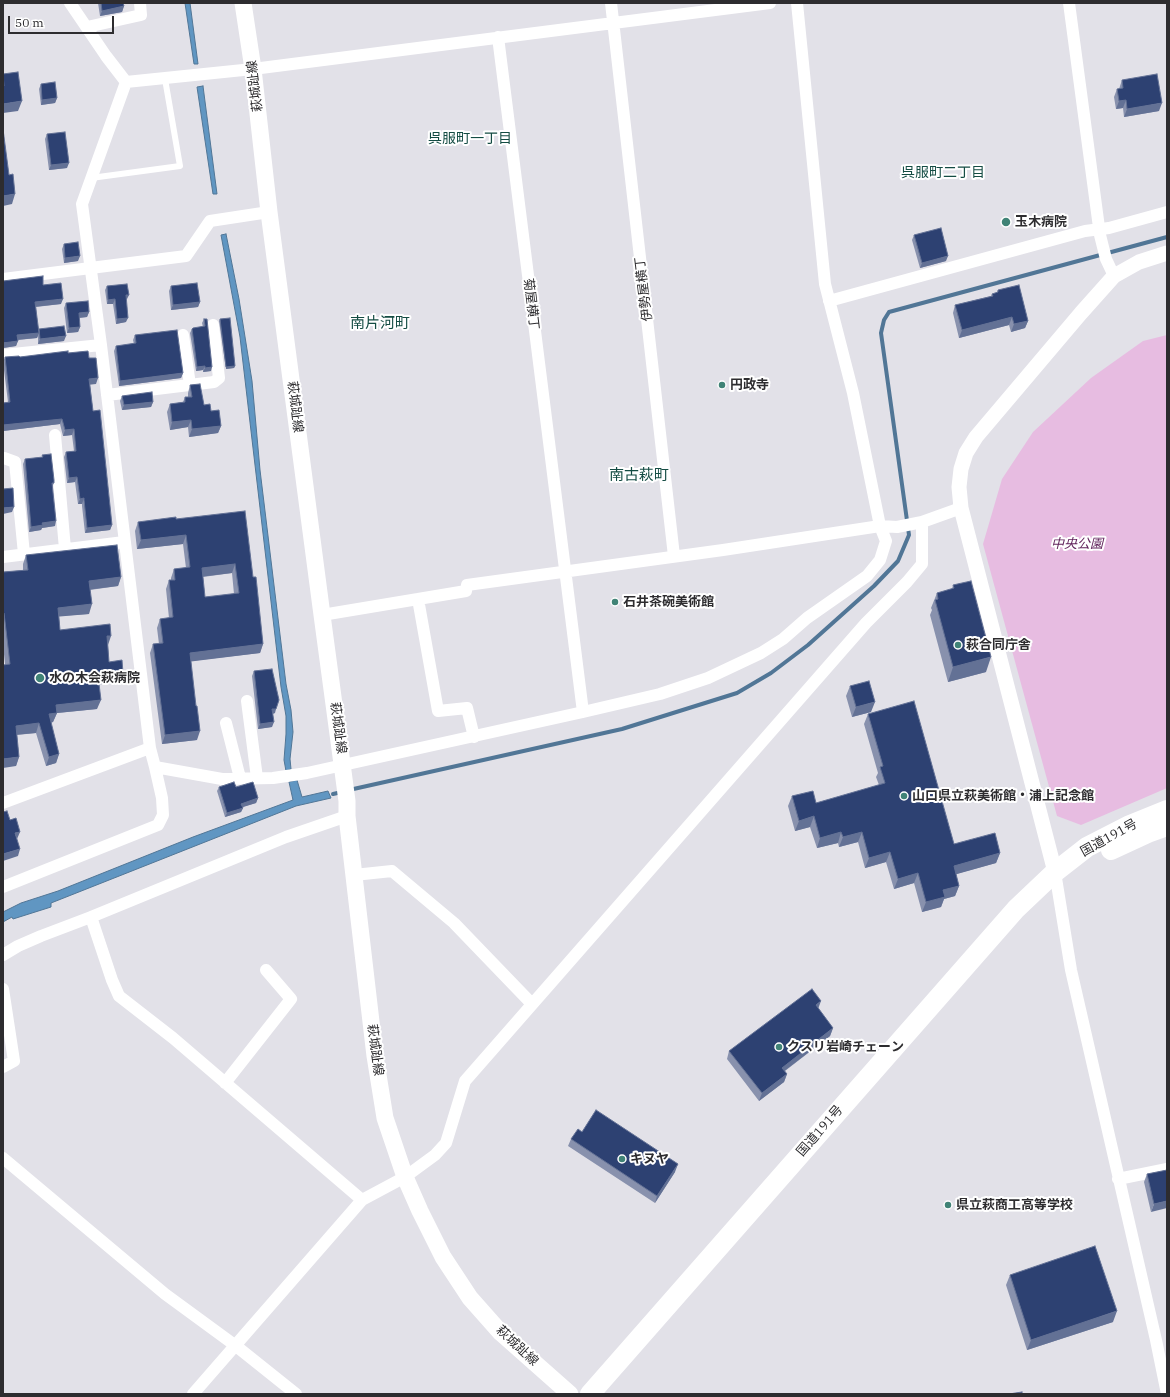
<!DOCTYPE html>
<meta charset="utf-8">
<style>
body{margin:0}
#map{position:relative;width:1170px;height:1397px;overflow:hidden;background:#e2e1e8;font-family:"IBM Plex Serif",serif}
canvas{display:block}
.frame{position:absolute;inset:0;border:4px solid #2d2c2f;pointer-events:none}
.scale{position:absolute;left:8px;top:16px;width:106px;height:18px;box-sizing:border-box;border:2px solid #2d2c2f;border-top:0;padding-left:5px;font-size:12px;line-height:14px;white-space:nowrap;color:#2d2c2f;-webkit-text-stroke:3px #fff;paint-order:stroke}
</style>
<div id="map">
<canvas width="1170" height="1397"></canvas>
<div class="frame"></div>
<div class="scale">50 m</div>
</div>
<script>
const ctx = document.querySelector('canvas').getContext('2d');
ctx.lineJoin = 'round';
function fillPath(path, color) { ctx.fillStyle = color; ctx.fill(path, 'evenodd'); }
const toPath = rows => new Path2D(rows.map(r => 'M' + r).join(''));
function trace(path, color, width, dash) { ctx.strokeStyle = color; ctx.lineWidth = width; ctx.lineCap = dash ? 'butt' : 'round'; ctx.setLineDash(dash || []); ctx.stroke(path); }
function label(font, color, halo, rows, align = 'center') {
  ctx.font = font + ' "IBM Plex Serif","Noto Sans JP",serif'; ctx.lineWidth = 4; ctx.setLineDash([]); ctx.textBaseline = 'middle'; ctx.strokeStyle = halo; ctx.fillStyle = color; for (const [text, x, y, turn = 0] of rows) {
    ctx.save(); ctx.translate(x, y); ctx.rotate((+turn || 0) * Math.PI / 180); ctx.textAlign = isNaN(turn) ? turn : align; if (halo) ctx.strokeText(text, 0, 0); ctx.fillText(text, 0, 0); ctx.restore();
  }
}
const green = toPath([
 [1167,335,1167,788,1081,825,1057,816,983,544,1002,479,1033,432,1091,378,1143,341]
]);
const water = toPath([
 [185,3,190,3,198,64,194,64,185,3],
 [203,86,217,194,213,194,197,87,203,86],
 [226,234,239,299,252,381,260,470,286,684,291,710,293,732,290,759,291,769,286,771,284,760,286,734,286,716,281,687,240,337,221,235,226,234],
 [297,780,302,797,328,791,331,798,296,806,51,903,51,907,13,919,12,917,3,922,3,912,21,903,58,891,193,837,293,800,289,782,297,780]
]);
const stream = toPath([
 [349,790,622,729,737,693,771,673,808,645,874,586,898,561,909,535,881,333,884,320,889,312,1167,237],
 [333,794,342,792]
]);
const service = toPath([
 [91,178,180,166,165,79]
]);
const minor = toPath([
 [70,3,106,56,126,82,253,69,770,3],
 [611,3,674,556],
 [1069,3,1100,235,1106,259,1114,276],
 [87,27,141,15,140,3],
 [498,37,583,712],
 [126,82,82,204,101,345,150,748,155,767,222,779,273,778,307,773,583,712,660,694,708,678,761,653,783,639,807,618,867,576,880,560,886,541,880,526,853,393,825,284,797,3],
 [3,279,186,256,210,221,269,212],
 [829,301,1085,231,1109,228,1167,212],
 [183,335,190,385],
 [3,355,101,345],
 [107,395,214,382,219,378,213,325],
 [55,435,65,549],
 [4,458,15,462,24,554],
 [3,557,124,542],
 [418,599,438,711,467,708,474,737],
 [322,615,466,591,467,585,723,550,880,526,897,527,922,522,961,508],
 [247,701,257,778],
 [226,723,240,778],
 [3,803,150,748],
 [1055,872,1071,970,1156,1340,1167,1394],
 [354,875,392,871,454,923,532,1004],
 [3,887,158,825,163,815,162,798,155,767],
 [91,917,112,980,119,996,173,1038,362,1200],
 [3,955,18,946,41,936,91,917,286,837,347,816],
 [3,989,14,1061,3,1067],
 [225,1083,291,999,266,970],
 [3,1158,165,1294,236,1346,296,1394],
 [1118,1179,1167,1169],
 [193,1394,362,1200,405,1177,435,1155,446,1143,465,1081,866,623,907,582,922,564,922,522]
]);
const tertiary = toPath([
 [1055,872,961,508,959,487,961,469,966,453,976,437,1081,313,1114,276,1139,262,1167,253]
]);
const secondary = toPath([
 [243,3,253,69,269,212,322,615,347,801,347,816,375,1056,385,1118,405,1177,420,1211,443,1257,470,1298,501,1333,570,1394]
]);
const trunk = toPath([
 [1111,850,1150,832,1167,826],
 [590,1394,1016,909,1055,872,1087,847,1130,825,1167,810]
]);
const wall = toPath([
 [98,3,123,3,124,6,122,12,100,16],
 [1122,80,1159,111,1124,117,1123,108,1116,109,1114,97,1117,89,1119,89],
 [41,84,57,98,55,103,41,105,39,89],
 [47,134,67,168,49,170,45,139],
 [914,235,946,261,920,268,912,240],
 [64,244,78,261,64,263,62,249],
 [43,285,61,304,36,307,38,331,39,329,64,341,38,344,38,336,37,338,18,340,16,346,3,348],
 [107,286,127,299,126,299,126,322,116,324,113,304,107,304,105,290],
 [171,286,200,302,198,307,171,310,169,291],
 [998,290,1028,321,1025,328,1011,332,1009,325,959,338,953,313,955,305,991,296,992,294,997,293],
 [66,303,89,312,87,317,79,318,80,327,78,332,67,333,64,308],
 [204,319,211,371,203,372,203,370,196,371,190,333,192,329,203,327,202,323],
 [220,319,235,366,234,368,226,369,219,321],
 [135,335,183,373,181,378,119,386,114,351,116,346,134,344,133,340],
 [68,353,89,358,96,384,90,384,93,411,112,525,110,530,85,533,82,506,82,504,78,504,75,482,67,483,64,457,66,452,74,451,72,435,63,436,60,424,3,431,3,403,8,402,3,362,5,357,20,357],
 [190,385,204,405,211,411,221,426,218,433,189,437,188,427,170,430,167,412,170,404,183,402,185,397,188,397,188,393],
 [122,396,153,402,151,407,122,410,120,401],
 [42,455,54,483,52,487,55,526,42,528,41,530,29,532,23,464,25,459,42,457],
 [176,519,253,577,263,644,260,653,191,661,197,740,162,744,150,653,153,644,159,644,157,628,160,619,169,618,166,589,169,580,171,580,171,578,174,569,186,568,183,544,137,549,135,531,138,522],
 [232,573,234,594,205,597,203,577],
 [26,555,121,577,118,586,90,590,89,614,59,616,60,630,108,645,109,662,120,682,99,684,97,709,57,713,53,722,51,723,59,754,56,763,46,766,36,733,17,735,19,757,16,766,3,645,3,572,23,570,23,564],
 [953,585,986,672,948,682,930,615,932,610,931,608,937,593,952,589],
 [254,671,275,713,273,714,272,727,258,729,252,676],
 [850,686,871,712,852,717,846,696],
 [868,714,954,844,1000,853,996,863,956,874,959,886,955,896,944,899,941,907,922,912,914,883,894,889,886,862,865,868,858,842,839,847,838,843,817,848,810,827,795,831,788,806,792,796,816,803,879,785,876,777,878,773,864,724],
 [219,787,236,787,258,798,256,803,242,807,243,808,241,812,225,817,217,791],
 [818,1009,833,1028,830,1036,785,1071,787,1074,784,1082,759,1101,727,1059,729,1051],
 [582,1132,675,1172,655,1203,568,1146,571,1139],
 [1167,1170,1151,1212,1144,1182,1147,1174],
 [1010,1275,1113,1322,1027,1350,1006,1285]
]);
const shadedWall = toPath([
 [124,6,122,12,100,16,102,11],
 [57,98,55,103,41,105,42,100],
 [1126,100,1123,108,1116,109,1119,101],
 [22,101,18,111,3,113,3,104],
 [1162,103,1159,111,1124,117,1127,109],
 [69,163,67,168,49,170,51,165],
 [15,194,12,204,3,206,3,196],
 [80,256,78,261,64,263,65,258],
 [948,256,946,261,920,268,922,263],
 [126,295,129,295,127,299,124,300],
 [63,299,61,304,33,307,35,302],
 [115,299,113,304,107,304,108,300],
 [200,302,198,307,171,310,173,305],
 [89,312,87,317,77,318,79,313],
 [1012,317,1009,325,959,338,962,330],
 [128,318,126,322,116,324,117,319],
 [1028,321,1025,328,1011,332,1014,324],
 [80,327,78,332,67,333,69,328],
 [39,333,37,338,15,340,17,335],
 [66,336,64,341,38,344,40,339],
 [18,341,16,346,3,348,3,343],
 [205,366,203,370,196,371,197,367],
 [235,366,234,368,226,369,226,367],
 [212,367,211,371,203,372,205,368],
 [183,373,181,378,119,386,120,381],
 [98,378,96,384,87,385,89,379],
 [153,402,151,407,122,410,124,405],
 [62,419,60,424,3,431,3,425],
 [191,420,188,427,170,430,172,422],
 [221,426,218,433,189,437,192,429],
 [74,429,72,435,63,436,65,430],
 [77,477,75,482,67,483,69,478],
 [84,498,82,504,78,504,80,499],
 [14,507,12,512,3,514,3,508],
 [56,521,55,526,42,528,41,530,29,532,31,527,42,523],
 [112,525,110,530,85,533,87,528],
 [186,535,183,544,137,549,141,540],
 [235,564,232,573,199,577,202,568],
 [121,577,118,586,86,590,89,581],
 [92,604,89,614,54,617,58,608],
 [107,636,111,636,108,645,103,646],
 [263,644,260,653,187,662,190,653],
 [991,657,986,672,948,682,953,667],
 [123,673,120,682,94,685,98,676],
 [101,700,97,709,57,713,53,722,46,723,49,714,56,705],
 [875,702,871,712,852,717,856,707],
 [272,709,276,709,275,713,270,714],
 [274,722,272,727,258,729,260,724],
 [39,723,36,733,13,735,16,726],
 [200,731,197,740,162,744,165,735],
 [59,754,56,763,46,766,49,757],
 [19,757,16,766,3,768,3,759],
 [258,798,256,803,240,808,241,804],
 [243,808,241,812,225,817,227,813],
 [814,816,810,827,795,831,799,821],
 [20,832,17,839,15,833],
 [841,832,838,843,817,848,820,838],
 [862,832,858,842,839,847,843,837],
 [20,849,18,856,3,861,3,854],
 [890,852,886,862,865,868,869,858],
 [1000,853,996,863,950,876,954,866],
 [918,873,914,883,894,889,898,879],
 [959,886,955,896,944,899,941,907,922,912,926,902,943,890],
 [821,1001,818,1009,816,1005],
 [833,1028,830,1036,779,1075,782,1068],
 [787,1074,784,1082,759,1101,762,1093],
 [678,1164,675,1172,655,1203,657,1196],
 [1167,1201,1167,1208,1151,1212,1154,1204],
 [1117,1311,1113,1322,1027,1350,1031,1340]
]);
const building = toPath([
 [101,3,123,3,124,6,102,11,101,3],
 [18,72,22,101,3,104,3,86,4,86,3,74,18,72],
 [1157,74,1162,103,1127,109,1126,100,1119,101,1117,89,1123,88,1122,80,1157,74],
 [55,82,57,98,42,100,41,84,55,82],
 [3,129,9,175,13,174,15,194,3,196,3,129],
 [65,132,69,163,51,165,47,134,65,132],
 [941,228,948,256,922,263,914,235,941,228],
 [78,242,80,256,65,258,64,244,78,242],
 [43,276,43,285,61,283,63,299,35,302,39,333,17,335,18,341,3,343,3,281,43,276],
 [197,283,200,302,173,305,171,286,197,283],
 [127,284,129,295,126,295,128,318,117,319,115,299,108,300,107,286,127,284],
 [1019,285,1028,321,1014,324,1012,317,962,330,955,305,993,296,992,294,998,292,998,290,1019,285],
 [88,301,89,312,79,313,80,327,69,328,66,303,88,301],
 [230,318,235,366,226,367,220,319,230,318],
 [204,319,207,319,212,367,205,368,205,366,197,367,192,329,193,328,205,326,204,319],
 [64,326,66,336,40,339,39,329,64,326],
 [177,330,183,373,120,381,116,346,136,343,135,335,177,330],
 [68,351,68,353,88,351,89,358,96,358,98,378,89,379,93,411,100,410,112,525,87,528,84,500,84,498,80,499,77,477,69,478,66,452,76,451,74,429,65,430,62,419,3,425,3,403,10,402,5,357,19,356,20,357,68,351],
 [200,384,204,405,210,404,211,411,219,410,221,426,192,429,191,420,172,422,170,404,185,402,185,397,192,397,190,385,200,384],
 [152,392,153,402,124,405,122,396,152,392],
 [51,454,54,480,54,483,52,483,56,521,42,523,43,525,31,527,25,459,43,457,42,455,51,454],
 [3,487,3,489,13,488,14,507,3,508,3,487],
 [245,511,253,577,256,577,263,644,190,653,196,706,197,706,200,731,165,735,153,644,163,643,160,619,173,617,169,580,175,580,174,569,190,567,186,535,141,540,138,522,176,517,176,519,245,511],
 [235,564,239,593,205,597,202,568,235,564],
 [117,545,121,577,89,581,92,604,58,608,60,630,110,624,111,636,107,636,109,662,122,660,123,673,98,676,101,700,56,705,57,713,49,714,59,754,49,757,39,723,16,726,19,757,3,759,3,665,10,664,4,613,3,613,3,572,28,570,26,555,117,545],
 [971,581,991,657,953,667,935,600,938,599,937,593,954,588,953,585,971,581],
 [272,669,279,700,276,709,272,709,274,722,260,724,254,671,272,669],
 [869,681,875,702,856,707,850,686,869,681],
 [914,701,954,844,995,833,1000,853,954,866,959,886,943,890,945,897,926,902,918,873,898,879,890,852,869,858,862,832,843,837,841,832,820,838,814,816,799,821,792,796,813,791,816,803,885,783,880,767,883,766,868,714,914,701],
 [234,782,236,787,253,782,258,798,241,804,243,808,227,813,219,787,234,782],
 [7,811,10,820,16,818,20,832,15,833,20,849,3,854,3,812,7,811],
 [812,989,821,1001,816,1005,833,1028,782,1068,787,1074,762,1093,729,1051,812,989],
 [596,1110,678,1164,657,1196,571,1139,578,1129,582,1132,596,1110],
 [1167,1170,1167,1201,1154,1204,1147,1174,1167,1170],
 [1095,1246,1117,1311,1031,1340,1010,1275,1095,1246],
 [1022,1392,1022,1394,1009,1394,1022,1392]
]);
const markers = [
 [1006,222,5,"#408376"],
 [722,385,4,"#408376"],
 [615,602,4,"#408376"],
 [958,645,4,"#408376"],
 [40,678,5,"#408376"],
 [904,796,4,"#408376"],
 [779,1047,4,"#408376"],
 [622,1159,4,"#408376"],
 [948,1205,4,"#408376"]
];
const streetNames = [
 ["萩城趾線",255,86,-97],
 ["伊勢屋横丁",644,289,-97],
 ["菊屋横丁",531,304,83],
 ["萩城趾線",295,407,83],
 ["萩城趾線",338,728,82],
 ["国道191号",1109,838,-29],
 ["萩城趾線",375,1050,82],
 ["国道191号",820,1131,-49],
 ["萩城趾線",517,1346,43]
];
const poiNames = [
 ["玉木病院",1015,222],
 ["円政寺",730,385],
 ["石井茶碗美術館",623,602],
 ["萩合同庁舎",966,645],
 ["水の木会萩病院",49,678],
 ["山口県立萩美術館・浦上記念館",912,796],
 ["クスリ岩崎チェーン",787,1047],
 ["キヌヤ",630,1159],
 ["県立萩商工高等学校",956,1205]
];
const parkNames = [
 ["中央公園",1077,544]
];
const neighbourhoodNames = [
 ["呉服町一丁目",470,139],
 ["呉服町二丁目",943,173]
];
const quarterNames = [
 ["南片河町",380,324],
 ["南古萩町",639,476]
];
fillPath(green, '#e7bce1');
fillPath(water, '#6096c2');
trace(water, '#517696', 1);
trace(stream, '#517696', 4);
trace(service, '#fff', 6);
trace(minor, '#fff', 12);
trace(tertiary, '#fff', 15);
trace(secondary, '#fff', 17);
trace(trunk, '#fff', 20);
fillPath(wall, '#8891ad');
fillPath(shadedWall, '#637195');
fillPath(building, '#2d4172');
trace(building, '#637195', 1);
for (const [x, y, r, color] of markers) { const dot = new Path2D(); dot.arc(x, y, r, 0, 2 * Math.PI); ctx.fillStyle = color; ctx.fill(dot); trace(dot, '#fff', 1.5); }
label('13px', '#2d2c2f', '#fff', streetNames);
label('bold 13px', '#2d2c2f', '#fff', poiNames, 'left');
label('italic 13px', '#60225b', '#fff', parkNames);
label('14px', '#144c43', '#fff', neighbourhoodNames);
label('15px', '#144c43', '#fff', quarterNames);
</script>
